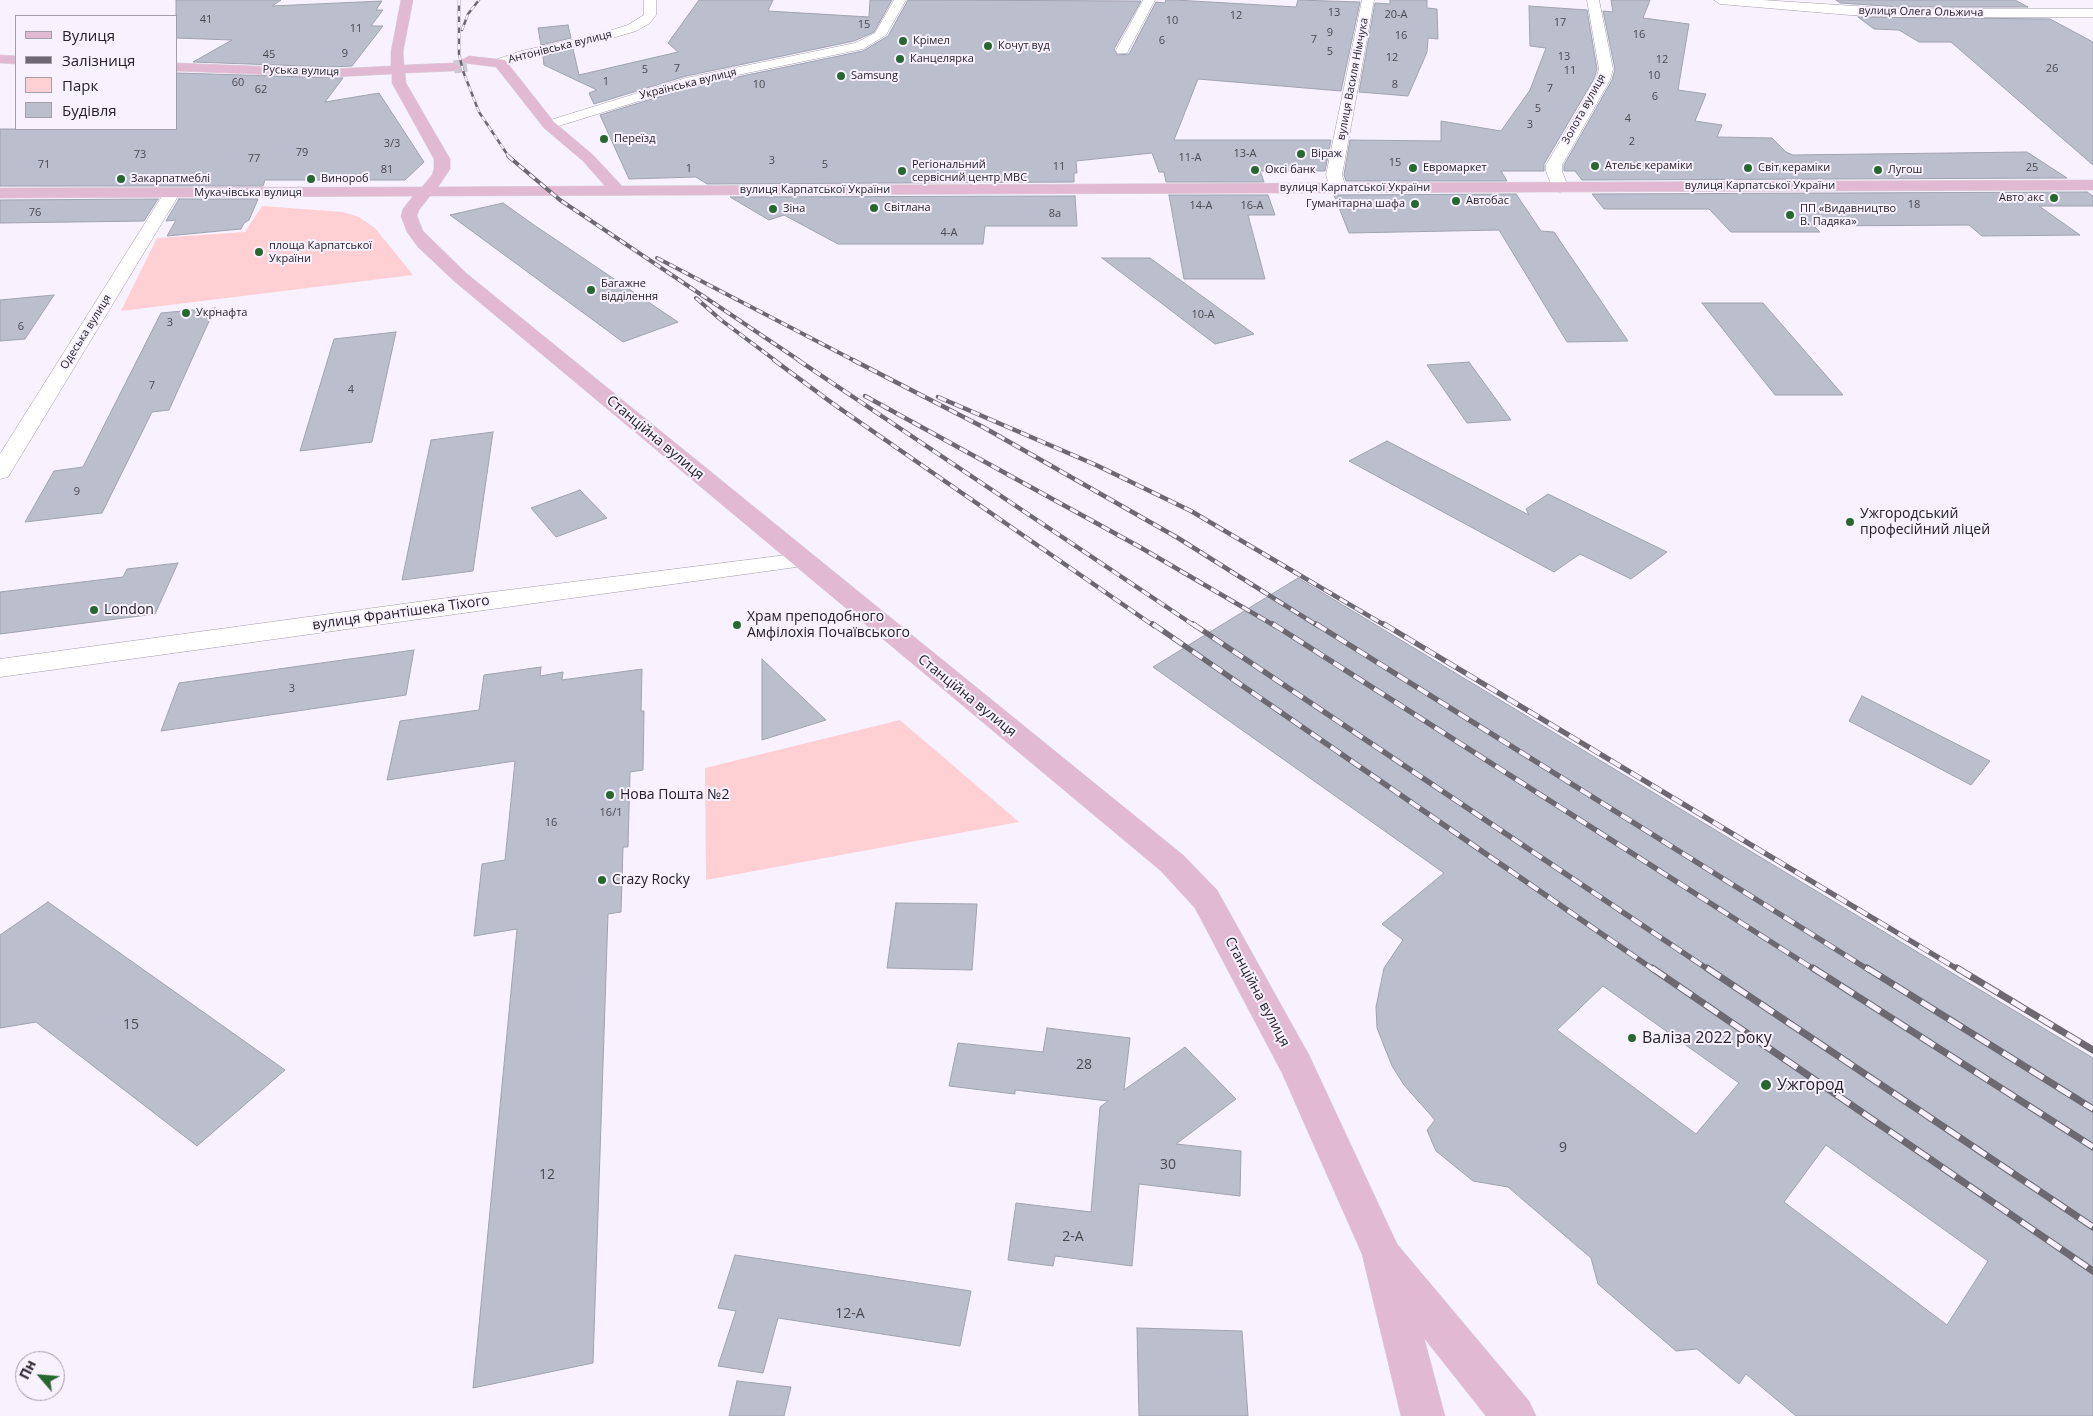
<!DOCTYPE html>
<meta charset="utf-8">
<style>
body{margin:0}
#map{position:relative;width:2093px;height:1416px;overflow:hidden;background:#f8f1ff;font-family:"Open Sans",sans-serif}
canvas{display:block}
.legend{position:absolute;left:15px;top:15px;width:162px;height:115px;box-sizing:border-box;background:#f8f1ff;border:1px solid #a39ea9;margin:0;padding:6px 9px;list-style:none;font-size:15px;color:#242227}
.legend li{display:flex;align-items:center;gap:10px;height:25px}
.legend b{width:25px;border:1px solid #a39ea9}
.north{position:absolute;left:15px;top:1351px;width:50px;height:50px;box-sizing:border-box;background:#f8f1ff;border:1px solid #a39ea9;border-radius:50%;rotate:297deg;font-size:14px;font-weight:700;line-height:20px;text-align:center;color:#242227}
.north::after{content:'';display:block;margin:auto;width:18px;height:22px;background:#286730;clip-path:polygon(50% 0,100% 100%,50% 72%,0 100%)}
</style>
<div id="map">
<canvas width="2093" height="1416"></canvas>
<ul class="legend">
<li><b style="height:6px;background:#e2b9d3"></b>Вулиця</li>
<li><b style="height:6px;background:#6d6972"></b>Залізниця</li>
<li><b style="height:14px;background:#fed0d3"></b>Парк</li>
<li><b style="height:14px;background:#bbbecc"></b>Будівля</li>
</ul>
<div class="north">Пн</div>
</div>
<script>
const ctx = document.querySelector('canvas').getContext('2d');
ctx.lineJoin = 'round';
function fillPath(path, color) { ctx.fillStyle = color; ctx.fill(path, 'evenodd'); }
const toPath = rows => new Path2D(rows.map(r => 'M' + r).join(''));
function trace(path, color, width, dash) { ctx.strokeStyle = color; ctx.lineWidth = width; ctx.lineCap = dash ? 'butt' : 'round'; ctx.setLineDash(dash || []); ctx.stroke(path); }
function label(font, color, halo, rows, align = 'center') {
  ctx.font = font + ' "Open Sans",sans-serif'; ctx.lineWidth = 4; ctx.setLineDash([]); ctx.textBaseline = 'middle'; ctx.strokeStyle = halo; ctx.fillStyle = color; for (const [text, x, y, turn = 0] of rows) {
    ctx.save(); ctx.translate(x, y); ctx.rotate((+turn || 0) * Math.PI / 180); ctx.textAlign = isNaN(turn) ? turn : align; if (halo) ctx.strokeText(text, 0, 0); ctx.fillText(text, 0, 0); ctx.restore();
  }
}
const green = toPath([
 [262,206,343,212,359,217,375,228,413,275,121,311,157,238,245,232],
 [900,720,1019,822,706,880,705,768]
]);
const building = toPath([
 [176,0,281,0,272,6,382,1,376,10,383,10,371,26,383,26,352,66,332,67,193,62,232,40,176,38,176,0],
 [699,0,773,0,768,11,869,17,870,0,892,0,874,32,854,41,686,76,594,104,589,93,597,90,544,65,543,56,573,49,579,75,678,52,668,43,699,0],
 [908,0,1141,1,1114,49,1117,55,1129,54,1156,2,1165,3,1166,0,1175,0,1296,7,1298,0,1360,2,1341,91,1198,79,1174,140,1331,140,1325,171,1260,171,1264,182,1166,182,1164,172,1159,172,1152,153,1076,161,1077,173,1074,173,1074,182,707,184,696,177,629,179,600,115,694,86,863,51,888,36,908,0],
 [1390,0,1427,0,1427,8,1437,9,1438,39,1428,38,1427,52,1408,96,1359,92,1375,3,1390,4,1390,0],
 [1611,0,1650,0,1643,18,1689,24,1678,90,1706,94,1695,121,1722,125,1717,137,1772,138,1786,152,1793,155,2027,152,2067,178,1582,180,1575,171,1564,171,1564,165,1612,80,1615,69,1603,11,1613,12,1611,0],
 [1836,0,2015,0,2028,7,1900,7,1840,3,1836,0],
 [1529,6,1587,10,1597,69,1594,79,1544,164,1544,171,1501,171,1507,181,1346,181,1344,175,1350,140,1441,141,1441,121,1501,131,1530,90,1546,48,1530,46,1529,6],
 [1858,17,2050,19,2093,42,2093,165,1951,42,1919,42,1899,30,1874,29,1858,17],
 [568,25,571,38,541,45,538,28,568,25],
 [176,73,343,78,325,102,379,93,424,162,405,180,265,180,263,186,0,186,0,129,176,129,176,73],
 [2087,192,2093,196,2093,206,2039,206,2080,235,1982,236,1969,225,1814,226,1820,232,1731,232,1709,209,1604,209,1592,194,2087,192],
 [1516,194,1541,231,1554,232,1628,341,1567,342,1499,230,1349,233,1334,195,1516,194],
 [1169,195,1268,195,1275,215,1248,215,1265,279,1184,279,1169,195],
 [1075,196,1077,226,985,226,983,244,838,244,784,215,769,220,730,197,1075,196],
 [158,199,144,221,0,223,0,200,158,199],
 [179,199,258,199,249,220,244,223,241,229,167,236,176,220,166,221,179,199],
 [503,203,534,225,678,322,623,342,450,215,503,203],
 [1102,258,1150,258,1254,334,1215,344,1102,258],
 [54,295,25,339,0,341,0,300,54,295],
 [1702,303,1763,303,1843,395,1775,395,1702,303],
 [215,308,169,410,152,412,102,513,25,522,54,471,83,467,161,313,215,308],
 [396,332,372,442,300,451,334,339,396,332],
 [1469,362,1511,420,1467,423,1427,365,1469,362],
 [493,432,473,571,402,580,431,440,493,432],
 [1387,441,1529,515,1526,509,1548,494,1667,552,1631,579,1580,554,1554,572,1349,461,1387,441],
 [580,490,607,518,556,537,531,508,580,490],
 [178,563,155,614,0,634,0,592,123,577,127,569,178,563],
 [1298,578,2093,1058,2093,1416,1796,1416,1746,1374,1739,1384,1697,1349,1676,1351,1598,1284,1591,1258,1508,1187,1473,1181,1436,1151,1427,1130,1435,1120,1404,1085,1392,1066,1377,1028,1376,1007,1384,968,1403,940,1382,924,1444,873,1153,667,1298,578],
 [1603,986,1739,1083,1696,1134,1557,1030,1603,986],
 [1826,1145,1988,1261,1947,1325,1784,1202,1826,1145],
 [414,650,406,695,161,731,179,683,414,650],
 [762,659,826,720,762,740,762,659],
 [541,667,540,676,563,672,562,680,642,669,641,711,644,711,643,770,630,772,628,847,623,847,621,912,608,914,593,1363,473,1388,517,929,474,936,482,864,505,860,515,761,387,780,400,721,479,710,484,675,541,667],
 [1862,696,1990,761,1971,785,1849,721,1862,696],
 [48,902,285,1070,197,1146,36,1022,0,1028,0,935,48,902],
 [896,903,977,904,972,970,887,968,896,903],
 [1047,1028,1130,1038,1124,1090,1185,1047,1236,1099,1176,1144,1241,1151,1240,1196,1139,1184,1132,1266,1055,1256,1053,1266,1008,1260,1016,1203,1091,1212,1100,1107,1108,1101,1015,1090,1015,1094,949,1086,958,1043,1043,1052,1047,1028],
 [735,1255,971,1291,960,1346,778,1318,763,1373,718,1366,736,1311,718,1308,735,1255],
 [1137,1328,1242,1331,1248,1416,1139,1416,1137,1328],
 [737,1381,791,1387,784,1416,729,1416,737,1381]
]);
const majorTunnel = toPath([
 [454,67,470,65]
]);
const minor = toPath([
 [644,0,656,0,656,15,650,23,636,31,602,41,530,57,500,67,493,63,495,60,521,51,599,34,628,25,644,15,644,0],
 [894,0,906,0,886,35,863,49,694,84,549,129,544,128,542,125,544,122,686,78,855,43,875,33,894,0],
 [1143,0,1155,0,1127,53,1117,53,1116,50,1143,0],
 [1362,0,1374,0,1342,175,1346,188,1344,191,1338,193,1332,191,1330,188,1326,175,1362,0],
 [1587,0,1599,0,1613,69,1610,80,1562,165,1562,171,1568,187,1566,190,1560,192,1554,190,1552,187,1546,171,1546,165,1596,80,1599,69,1587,0],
 [1714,0,1762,0,1900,9,2093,9,2093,17,1900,17,1850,15,1720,4,1714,0],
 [172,188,178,190,180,193,11,472,8,477,0,479,0,454,164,193,166,190,172,188],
 [802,553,811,555,814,560,811,565,0,677,0,659,469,595,802,553]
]);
const major = toPath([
 [401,0,413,0,403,52,404,65,454,63,461,67,454,71,405,73,406,83,450,159,450,169,438,187,605,186,583,161,544,128,496,67,464,63,462,60,469,56,505,60,554,122,593,155,622,186,2093,180,2093,190,430,196,419,210,417,216,423,231,466,273,1183,855,1217,890,1309,1055,1397,1244,1529,1401,1536,1416,1486,1416,1424,1338,1445,1416,1401,1416,1362,1254,1282,1073,1195,908,1161,871,454,281,418,247,407,232,401,216,403,209,413,196,0,198,0,188,422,187,432,175,434,169,434,159,392,83,392,74,332,77,176,71,176,63,332,69,391,66,391,52,401,0],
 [0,55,16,56,16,64,0,63,0,55]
]);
const railFar4 = toPath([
 [459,0,459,54,463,71,479,112,509,157],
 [462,30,468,14,479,0]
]);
const railFar3 = toPath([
 [508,156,560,200,800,361],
 [657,258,855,361],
 [696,298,721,320,776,361]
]);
const railFar2 = toPath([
 [774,360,832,403,1154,626],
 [798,360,1195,626],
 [853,360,983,427,1178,538,1318,626],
 [865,396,1138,546,1275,626],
 [938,397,1096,465,1191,511,1386,626]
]);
const railFar1 = toPath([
 [1153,624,1654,970],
 [1193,624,1709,970],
 [1273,624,1815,970],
 [1316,624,1869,970],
 [1384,624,1959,970]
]);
const rail = toPath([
 [1652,968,2093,1271],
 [1707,968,2093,1227],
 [1813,968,2093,1147],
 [1867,968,2093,1109],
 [1957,968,2093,1050]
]);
const markers = [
 [903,41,5,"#286730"],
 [988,46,5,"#286730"],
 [900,59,5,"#286730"],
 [841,76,5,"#286730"],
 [604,139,5,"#286730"],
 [1301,154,5,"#286730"],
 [1595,166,5,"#286730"],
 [1413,168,5,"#286730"],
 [1748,168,5,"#286730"],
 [1255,170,5,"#286730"],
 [1878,170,5,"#286730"],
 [902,171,5,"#286730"],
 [121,179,5,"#286730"],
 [311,179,5,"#286730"],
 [2054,198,5,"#286730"],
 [1456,201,5,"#286730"],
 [1415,204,5,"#286730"],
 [874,208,5,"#286730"],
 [773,209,5,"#286730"],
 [1790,215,5,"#286730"],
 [259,252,5,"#286730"],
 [591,290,5,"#286730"],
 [186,313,5,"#286730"],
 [1850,522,5,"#286730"],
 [94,610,5,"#286730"],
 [737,625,5,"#286730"],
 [610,795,5,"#286730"],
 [602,880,5,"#286730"],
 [1632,1038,5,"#286730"],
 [1766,1085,6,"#286730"]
];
const farStreetnames = [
 ["вулиця Олега Ольжича",1921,12,1],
 ["Антонівська вулиця",560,47,-14],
 ["Руська вулиця",301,71,2],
 ["вулиця Василя Німчука",1353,79,-79],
 ["Українська вулиця",688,84,-14],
 ["Золота вулиця",1584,109,-61],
 ["вулиця Карпатської України",1760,186],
 ["вулиця Карпатської України",1355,188],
 ["вулиця Карпатської України",815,190],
 ["Мукачівська вулиця",248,193],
 ["Одеська вулиця",86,332,-58]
];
const numberNames = [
 ["13",1334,13],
 ["20-А",1396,15],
 ["12",1236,16],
 ["41",206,20],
 ["10",1172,21],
 ["17",1560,23],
 ["15",864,25],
 ["11",356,29],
 ["9",1330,33],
 ["16",1639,35],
 ["16",1401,36],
 ["7",1314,40],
 ["6",1162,41],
 ["5",1330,52],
 ["9",345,54],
 ["45",269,55],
 ["13",1564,57],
 ["12",1392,58],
 ["12",1662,60],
 ["7",677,69],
 ["26",2052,69],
 ["5",645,70],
 ["11",1570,71],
 ["10",1654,76],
 ["1",606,82],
 ["60",238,83],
 ["10",759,85],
 ["8",1395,85],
 ["7",1550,89],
 ["62",261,90],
 ["6",1655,97],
 ["5",1538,109],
 ["4",1628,119],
 ["3",1530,125],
 ["2",1632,142],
 ["3/3",392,144],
 ["79",302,153],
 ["13-А",1245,154],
 ["73",140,155],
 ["11-А",1190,158],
 ["77",254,159],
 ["3",772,161],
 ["15",1395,163],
 ["71",44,165],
 ["5",825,165],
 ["11",1059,167],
 ["25",2032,168],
 ["1",689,169],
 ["81",387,170],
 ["18",1914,205],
 ["14-А",1201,206],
 ["16-А",1252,206],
 ["76",35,213],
 ["8а",1055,214],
 ["4-А",949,233],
 ["10-А",1203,315],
 ["3",170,323],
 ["6",21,327],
 ["7",152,386],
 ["4",351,390],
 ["9",77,492],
 ["3",292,689],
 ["16/1",611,813],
 ["16",551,823]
];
const farPoinames = [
 ["Крімел",913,41],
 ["Кочут вуд",998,46],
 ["Канцелярка",910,59],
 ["Samsung",851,76],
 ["Переїзд",614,139],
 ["Віраж",1311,154],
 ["Регіональний",912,165],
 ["сервісний центр МВС",912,178],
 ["Ательє кераміки",1605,166],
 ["Евромаркет",1423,168],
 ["Світ кераміки",1758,168],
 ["Оксі банк",1265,170],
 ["Лугош",1888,170],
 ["Закарпатмеблі",131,179],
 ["Винороб",321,179],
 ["Авто акс",2044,198,"right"],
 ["Автобас",1466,201],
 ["Гуманітарна шафа",1405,204,"right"],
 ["Світлана",884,208],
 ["Зіна",783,209],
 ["ПП «Видавництво",1800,209],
 ["В. Падяка»",1800,222],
 ["площа Карпатської",269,246],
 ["України",269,259],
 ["Багажне",601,284],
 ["відділення",601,297],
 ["Укрнафта",196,313]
];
const streetNames = [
 ["Станційна вулиця",655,438,40],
 ["вулиця Франтішека Тіхого",401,613,-8],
 ["Станційна вулиця",967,696,39],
 ["Станційна вулиця",1257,992,62]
];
const poiNames = [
 ["Ужгородський",1860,514],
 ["професійний ліцей",1860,530],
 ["London",104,610],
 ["Храм преподобного",747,617],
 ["Амфілохія Почаївського",747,633],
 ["Нова Пошта №2",620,795],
 ["Crazy Rocky",612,880]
];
const nearNumbernames = [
 ["15",131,1025],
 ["28",1084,1065],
 ["9",1563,1148],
 ["30",1168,1165],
 ["12",547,1175],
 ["2-А",1073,1237],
 ["12-А",850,1314]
];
const nearPoinames = [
 ["Валіза 2022 року",1642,1038],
 ["Ужгород",1777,1085]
];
fillPath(green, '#fed0d3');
fillPath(building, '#bbbecc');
trace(building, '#9fa2b0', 1);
trace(majorTunnel, '#cec8d4', 13, [13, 7]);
trace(minor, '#a29ca8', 1);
trace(major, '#d8d7d8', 1);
fillPath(minor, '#fff');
fillPath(major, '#e2b9d3');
trace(railFar4, '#6d6972', 2.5);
trace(railFar3, '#6d6972', 4);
trace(railFar2, '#6d6972', 4.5);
trace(railFar1, '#6d6972', 5.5);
trace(rail, '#6d6972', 7);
trace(railFar4, '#f8f1ff', 2, [5.5]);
trace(railFar3, '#f8f1ff', 2.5, [7]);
trace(railFar2, '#f8f1ff', 3, [9]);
trace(railFar1, '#f8f1ff', 4, [12]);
trace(rail, '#f8f1ff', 5, [16]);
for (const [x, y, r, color] of markers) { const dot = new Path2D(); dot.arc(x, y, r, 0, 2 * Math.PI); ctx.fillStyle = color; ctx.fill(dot); trace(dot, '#f8f1ff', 2); }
label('11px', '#242227', '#f8f1ff', farStreetnames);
label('11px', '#4a4950', null, numberNames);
label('11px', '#242227', '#f8f1ff', farPoinames, 'left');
label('14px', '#242227', '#f8f1ff', streetNames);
label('14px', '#242227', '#f8f1ff', poiNames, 'left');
label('14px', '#4a4950', null, nearNumbernames);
label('16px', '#242227', '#f8f1ff', nearPoinames, 'left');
</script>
